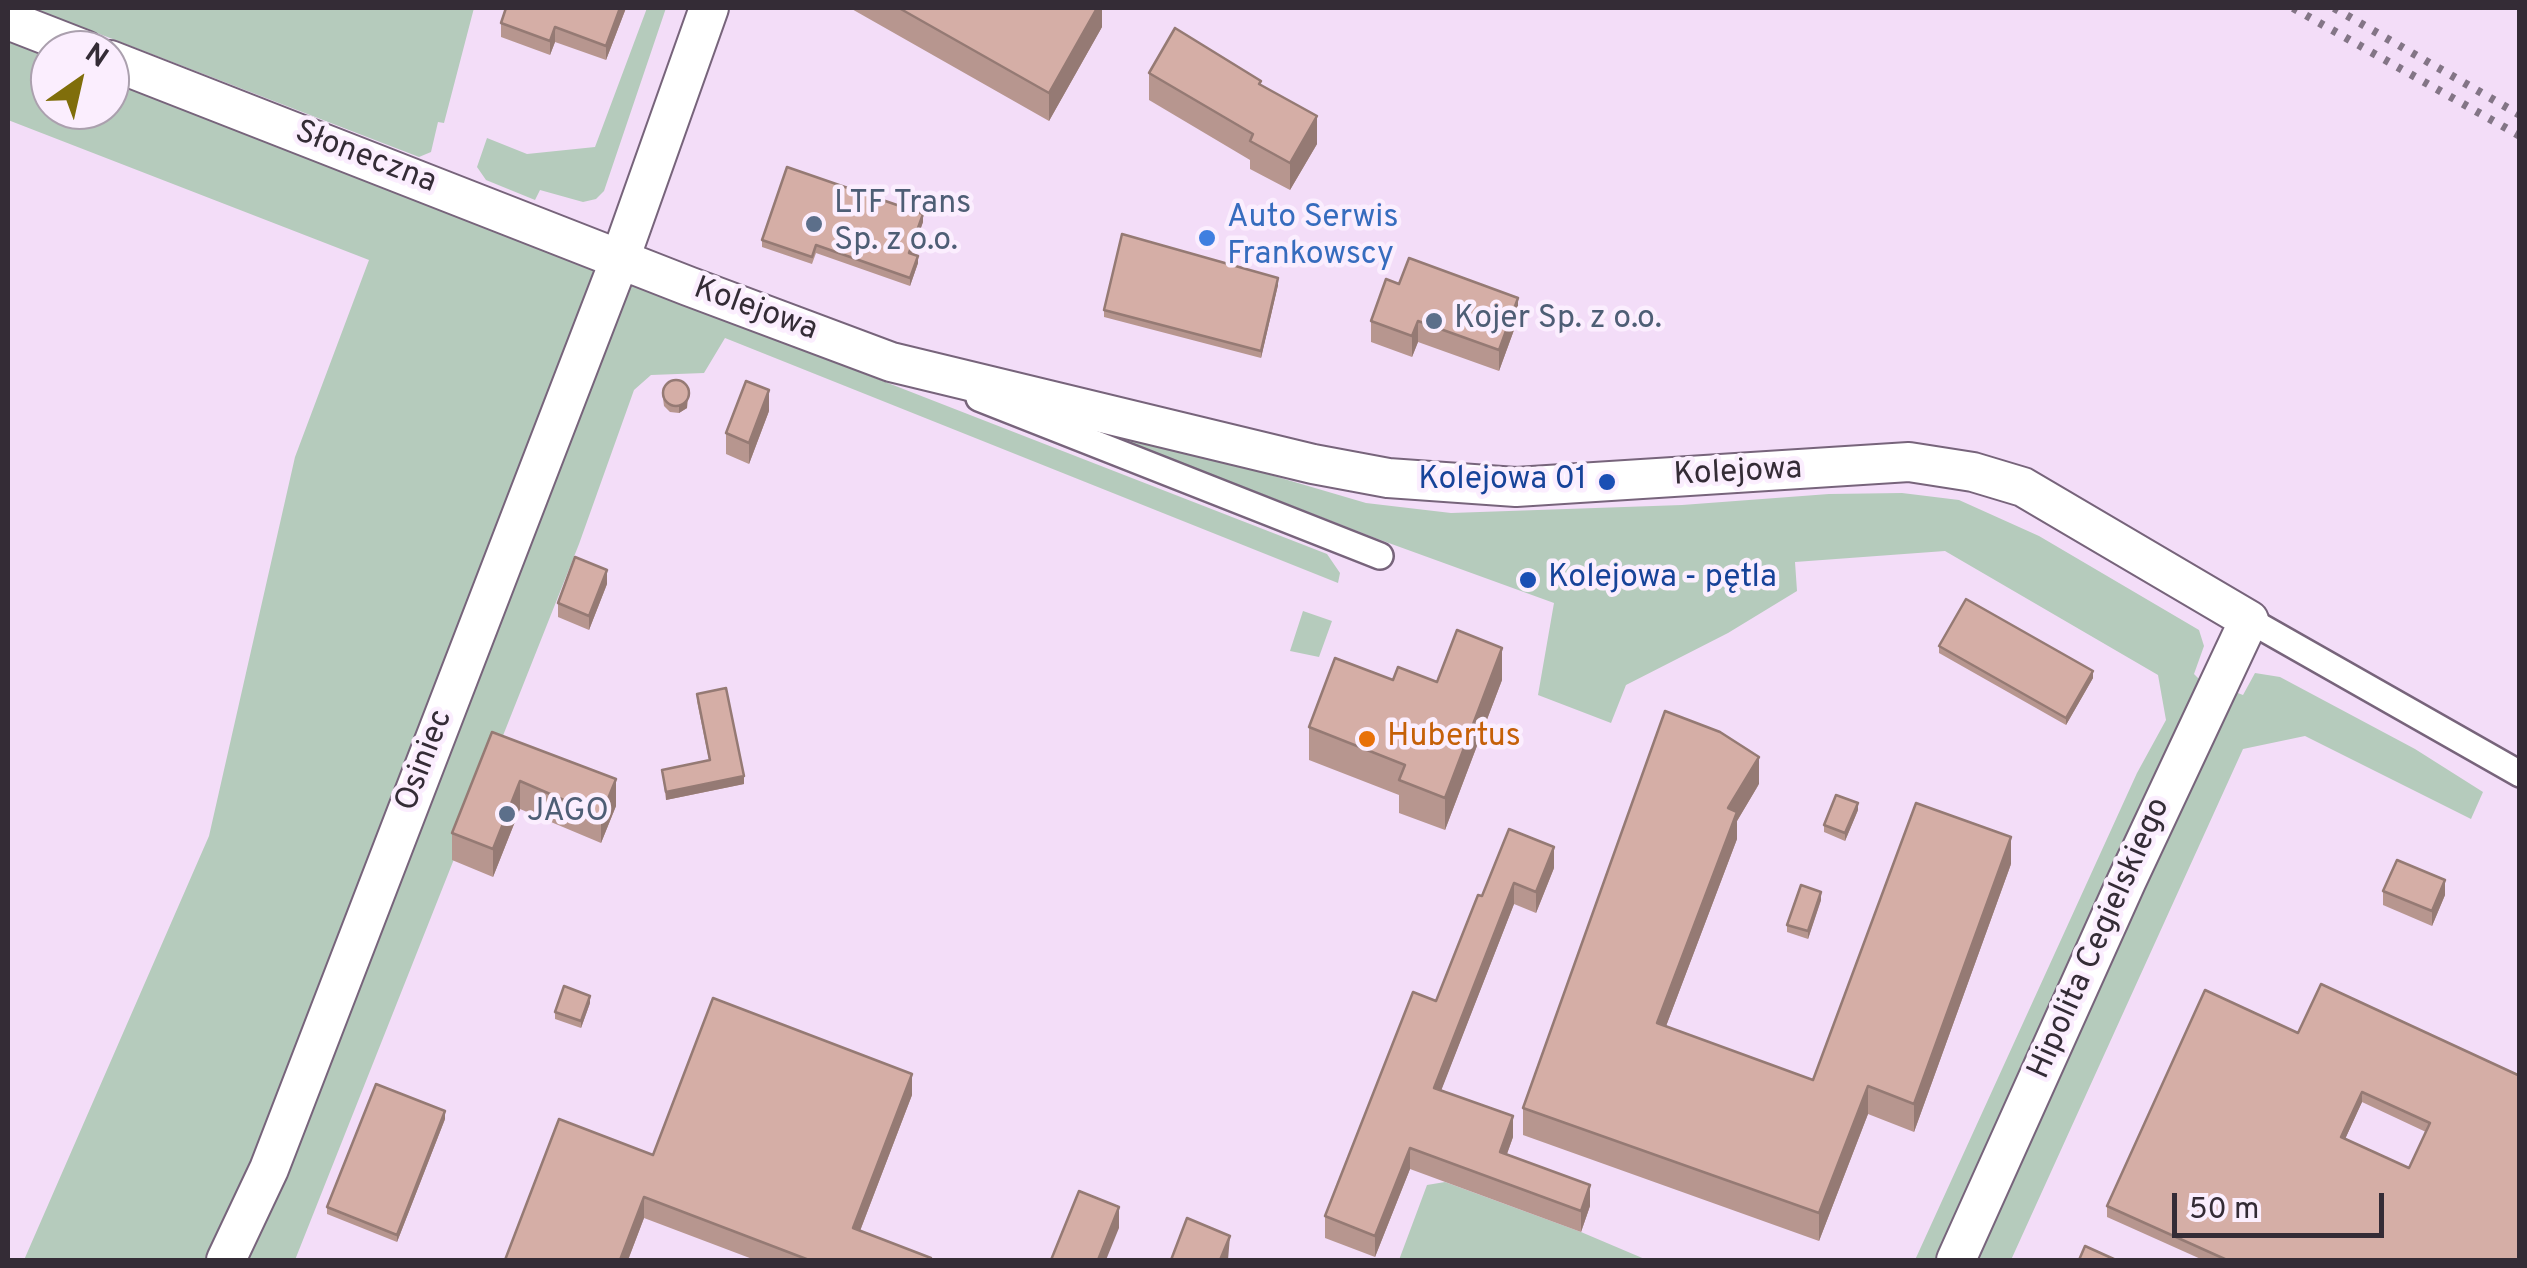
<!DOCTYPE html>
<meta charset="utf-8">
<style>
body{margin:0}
#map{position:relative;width:2527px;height:1268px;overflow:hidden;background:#f3ddf8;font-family:Overpass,sans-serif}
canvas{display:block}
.frame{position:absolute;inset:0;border:10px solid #342c36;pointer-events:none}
.north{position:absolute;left:30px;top:30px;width:100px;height:100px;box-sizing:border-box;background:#fbeefe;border:2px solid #aba0ae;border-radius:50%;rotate:34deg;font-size:28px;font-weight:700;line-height:40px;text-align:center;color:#342c36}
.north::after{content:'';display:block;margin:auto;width:35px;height:45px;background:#806e0b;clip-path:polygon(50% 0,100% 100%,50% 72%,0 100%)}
.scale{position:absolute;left:2172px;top:1193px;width:212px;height:45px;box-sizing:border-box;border:5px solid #342c36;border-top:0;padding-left:12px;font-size:30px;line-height:35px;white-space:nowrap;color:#342c36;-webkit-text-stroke:8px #fbeefe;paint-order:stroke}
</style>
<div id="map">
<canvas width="2527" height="1268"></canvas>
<div class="frame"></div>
<div class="north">N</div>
<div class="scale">50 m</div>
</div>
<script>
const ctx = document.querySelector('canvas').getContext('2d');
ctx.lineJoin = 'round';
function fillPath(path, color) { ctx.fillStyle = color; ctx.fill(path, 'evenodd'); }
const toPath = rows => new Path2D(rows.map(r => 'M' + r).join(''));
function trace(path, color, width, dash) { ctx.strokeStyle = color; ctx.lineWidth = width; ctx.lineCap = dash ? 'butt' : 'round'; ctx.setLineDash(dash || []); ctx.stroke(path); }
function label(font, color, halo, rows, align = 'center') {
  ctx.font = font + ' Overpass,sans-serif'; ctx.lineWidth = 9; ctx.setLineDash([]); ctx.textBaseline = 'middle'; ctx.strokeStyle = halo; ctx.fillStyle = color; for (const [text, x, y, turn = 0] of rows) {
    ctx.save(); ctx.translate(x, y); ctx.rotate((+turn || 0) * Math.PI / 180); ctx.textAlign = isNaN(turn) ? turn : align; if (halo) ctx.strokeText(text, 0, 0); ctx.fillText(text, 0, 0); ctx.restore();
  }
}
const green = toPath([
 [32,8,474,8,444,123,438,122,431,152,419,157],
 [647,8,666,8,604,191,596,199,583,202,540,190,535,200,486,180,477,167,487,138,527,154,595,147],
 [8,40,50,57,50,110,110,110,110,80,1327,554,1340,573,1338,583,725,338,704,373,651,375,634,390,579,544,295,1260,24,1260,209,836,295,457,369,260,8,120],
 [1138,436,1366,503,1451,513,1682,505,1829,494,1902,493,1959,500,2039,536,2199,630,2204,646,2194,674,2202,682,2120,864,2114,862,2109,873,2115,876,1940,1260,1915,1260,2137,773,2166,720,2158,675,1945,551,1795,562,1797,591,1728,633,1626,685,1611,723,1538,695,1554,603,1375,538,1129,442],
 [1303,611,1332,621,1319,657,1290,651],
 [2255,673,2280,677,2415,749,2483,792,2471,819,2305,736,2243,749,2011,1260,1972,1260,2180,796,2186,798,2191,787,2185,784,2230,690,2243,695],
 [1445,1182,1581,1232,1647,1260,1399,1260,1427,1185]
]);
const street = toPath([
 [979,398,1380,556],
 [2249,620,2520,774]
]);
const secondary = toPath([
 [8,20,85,50],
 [110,60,688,286,891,362,1313,464,1388,478,1516,487,1909,462,1973,472,2023,487,2249,620,2127,880,1956,1260],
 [226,1260,269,1169,620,259,709,8]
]);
const rail = toPath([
 [2293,8,2520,136],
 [2334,8,2520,115]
]);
const wall = toPath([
 [626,8,606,60,555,42,550,55,501,37,501,23],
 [850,8,1102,8,1102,27,1049,121],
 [1149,73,1261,85,1317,144,1290,190,1250,169,1250,160,1149,100],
 [923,222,912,254,918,263,910,286,816,253,812,264,762,247,762,240],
 [1399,284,1518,319,1499,371,1418,342,1412,357,1371,342,1371,321],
 [1278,285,1261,358,1104,317,1104,310],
 [662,391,688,395,687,408,679,413,670,412,664,406],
 [769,411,749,464,726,454,726,433],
 [607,584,589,630,558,617,558,603],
 [1939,646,2093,678,2066,725,1939,653],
 [1393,680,1437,682,1502,680,1445,830,1399,813,1399,795,1309,760,1309,727],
 [697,694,744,784,666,800,662,770,709,760,697,701],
 [492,732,616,806,601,843,520,809,493,877,452,860,452,833],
 [1759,784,1737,821,1737,839,1666,1026,1813,1080,2011,864,1914,1132,1868,1114,1819,1241,1523,1135,1523,1108],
 [1858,810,1845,841,1824,832,1824,825],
 [1554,868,1536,913,1514,904,1441,1090,1513,1137,1507,1154,1590,1206,1581,1232,1410,1169,1375,1257,1325,1238,1325,1216,1436,1001,1482,896],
 [2383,891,2445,895,2432,926,2383,905],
 [1821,900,1808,939,1787,932,1787,925],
 [590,1003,581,1028,555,1019,555,1012],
 [2298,1033,2520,1076,2520,1260,2203,1260,2107,1217,2107,1206],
 [2362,1102,2426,1132,2409,1168,2345,1139],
 [912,1095,860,1231,931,1260,755,1260,644,1218,628,1260,653,1155],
 [445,1119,397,1242,327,1214,327,1207]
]);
const shadedWall = toPath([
 [620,8,626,8,606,60,606,46],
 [1097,8,1102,8,1102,27,1049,121,1049,93],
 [555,27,555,42,550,55,550,41],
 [1317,116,1317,144,1290,190,1290,163],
 [923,214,923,222,909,260,909,253],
 [918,256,918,263,910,286,910,278],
 [1278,278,1278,285,1261,358,1261,351],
 [1518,298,1518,319,1499,371,1499,350],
 [1418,321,1418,342,1412,357,1412,336],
 [688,388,687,408,679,413,679,406],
 [769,390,769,411,749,464,749,443],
 [607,570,607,584,589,630,589,616],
 [1502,648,1502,680,1445,830,1445,798],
 [2093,671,2093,678,2066,725,2066,718],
 [1759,757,1759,784,1737,821,1737,839,1657,1050,1657,1023,1728,808],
 [744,776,744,784,666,800,666,792],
 [616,779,616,806,601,843,601,816],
 [520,781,520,809,493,877,493,849],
 [1858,803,1858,810,1845,841,1845,833],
 [2011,837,2011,864,1914,1132,1914,1104],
 [1554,847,1554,868,1536,913,1536,892],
 [2445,880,2445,895,2432,926,2432,911],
 [1514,883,1514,904,1434,1109,1434,1088],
 [1821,892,1821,900,1808,939,1808,931],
 [590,996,590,1003,581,1028,581,1021],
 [912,1074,912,1095,853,1249,853,1228],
 [1868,1086,1868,1114,1819,1241,1819,1213],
 [2362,1092,2362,1102,2341,1148,2341,1137],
 [445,1111,445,1119,397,1242,397,1235],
 [1513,1116,1513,1137,1500,1173,1500,1152],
 [1410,1148,1410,1169,1375,1257,1375,1236],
 [1590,1185,1590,1206,1581,1232,1581,1211],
 [644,1197,644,1218,628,1260,620,1260],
 [1119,1207,1119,1228,1106,1260,1098,1260],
 [1230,1236,1228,1260,1220,1260]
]);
const building = toPath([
 [506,8,620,8,606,46,555,27,550,41,501,23,506,8],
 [899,8,1097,8,1049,93,899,8],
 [1175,28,1261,81,1259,84,1317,116,1290,163,1250,141,1253,134,1149,73,1175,28],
 [787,167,923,214,909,253,918,256,910,278,816,245,812,257,762,240,787,167],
 [1122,234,1278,278,1261,351,1104,310,1122,234],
 [1409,258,1518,298,1499,350,1418,321,1412,336,1371,321,1386,279,1399,284,1409,258],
 '663 393a13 13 0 1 1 26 0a13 13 0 1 1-26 0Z',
 [746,381,769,390,749,443,726,433,746,381],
 [575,557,607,570,589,616,558,603,575,557],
 [1966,599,2093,671,2066,718,1939,646,1966,599],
 [1457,630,1502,648,1445,798,1399,780,1405,765,1309,727,1335,658,1393,680,1398,667,1437,682,1457,630],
 [726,688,744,776,666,792,662,770,710,760,697,694,726,688],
 [1665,711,1720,732,1759,757,1728,808,1737,812,1657,1023,1813,1080,1916,803,2011,837,1914,1104,1868,1086,1819,1213,1523,1108,1665,711],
 [492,732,616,779,601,816,520,781,493,849,452,833,492,732],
 [1836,795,1858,803,1845,833,1824,825,1836,795],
 [1509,829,1554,847,1536,892,1514,883,1434,1088,1513,1116,1500,1152,1590,1185,1581,1211,1410,1148,1375,1236,1325,1216,1413,992,1436,1001,1478,895,1482,896,1509,829],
 [2397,860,2445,880,2432,911,2383,891,2397,860],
 [1801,885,1821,892,1808,931,1787,925,1801,885],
 [2321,984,2520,1076,2520,1260,2227,1260,2107,1206,2205,990,2298,1033,2321,984],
 [2362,1092,2430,1123,2409,1168,2341,1137,2362,1092],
 [564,986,590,996,581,1021,555,1012,564,986],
 [713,998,912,1074,853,1228,931,1258,930,1260,809,1260,644,1197,620,1260,505,1260,559,1119,653,1155,713,998],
 [376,1084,445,1111,397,1235,327,1207,376,1084],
 [1079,1191,1119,1207,1098,1260,1051,1260,1079,1191],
 [1187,1218,1230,1236,1220,1260,1171,1260,1187,1218],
 [2085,1246,2116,1260,2079,1260,2085,1246]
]);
const markers = [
 [814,224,10,"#5c6f8a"],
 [1207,238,10,"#3f7fe0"],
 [1434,321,10,"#5c6f8a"],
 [1607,482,10,"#1a4fb4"],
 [1528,580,10,"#1a4fb4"],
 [1367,739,10,"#e8710a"],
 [507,814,10,"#5c6f8a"]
];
const streetNames = [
 ["Słoneczna",365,159,21],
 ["Kolejowa",755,311,20],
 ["Kolejowa",1738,474,-3],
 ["Osiniec",426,761,-69],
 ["Hipolita Cegielskiego",2101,939,-66]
];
const serviceNames = [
 ["LTF Trans",834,206],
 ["Sp. z o.o.",834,243],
 ["Kojer Sp. z o.o.",1454,321],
 ["JAGO",527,814]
];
const shopNames = [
 ["Auto Serwis",1227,220],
 ["Frankowscy",1227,257]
];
const transitNames = [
 ["Kolejowa 01",1587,482],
 ["Kolejowa - pętla",1548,580,"left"]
];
const foodNames = [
 ["Hubertus",1387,739]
];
fillPath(green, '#b5cbbc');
trace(street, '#77647b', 30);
trace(secondary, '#77647b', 42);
trace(street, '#fff', 25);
trace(secondary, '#fff', 38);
trace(rail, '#837586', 8, [5, 10]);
fillPath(wall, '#b7968f');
fillPath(shadedWall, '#957a74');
fillPath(building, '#d5aea6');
trace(building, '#957a74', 2.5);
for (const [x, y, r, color] of markers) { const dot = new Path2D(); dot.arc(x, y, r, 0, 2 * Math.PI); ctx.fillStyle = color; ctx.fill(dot); trace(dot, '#fbeefe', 4); }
label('32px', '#342c36', '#fbeefe', streetNames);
label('32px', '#4e5e75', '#fbeefe', serviceNames, 'left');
label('32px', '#366cbe', '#fbeefe', shopNames, 'left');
label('32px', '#164399', '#fbeefe', transitNames, 'right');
label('32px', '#c56008', '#fbeefe', foodNames, 'left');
</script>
